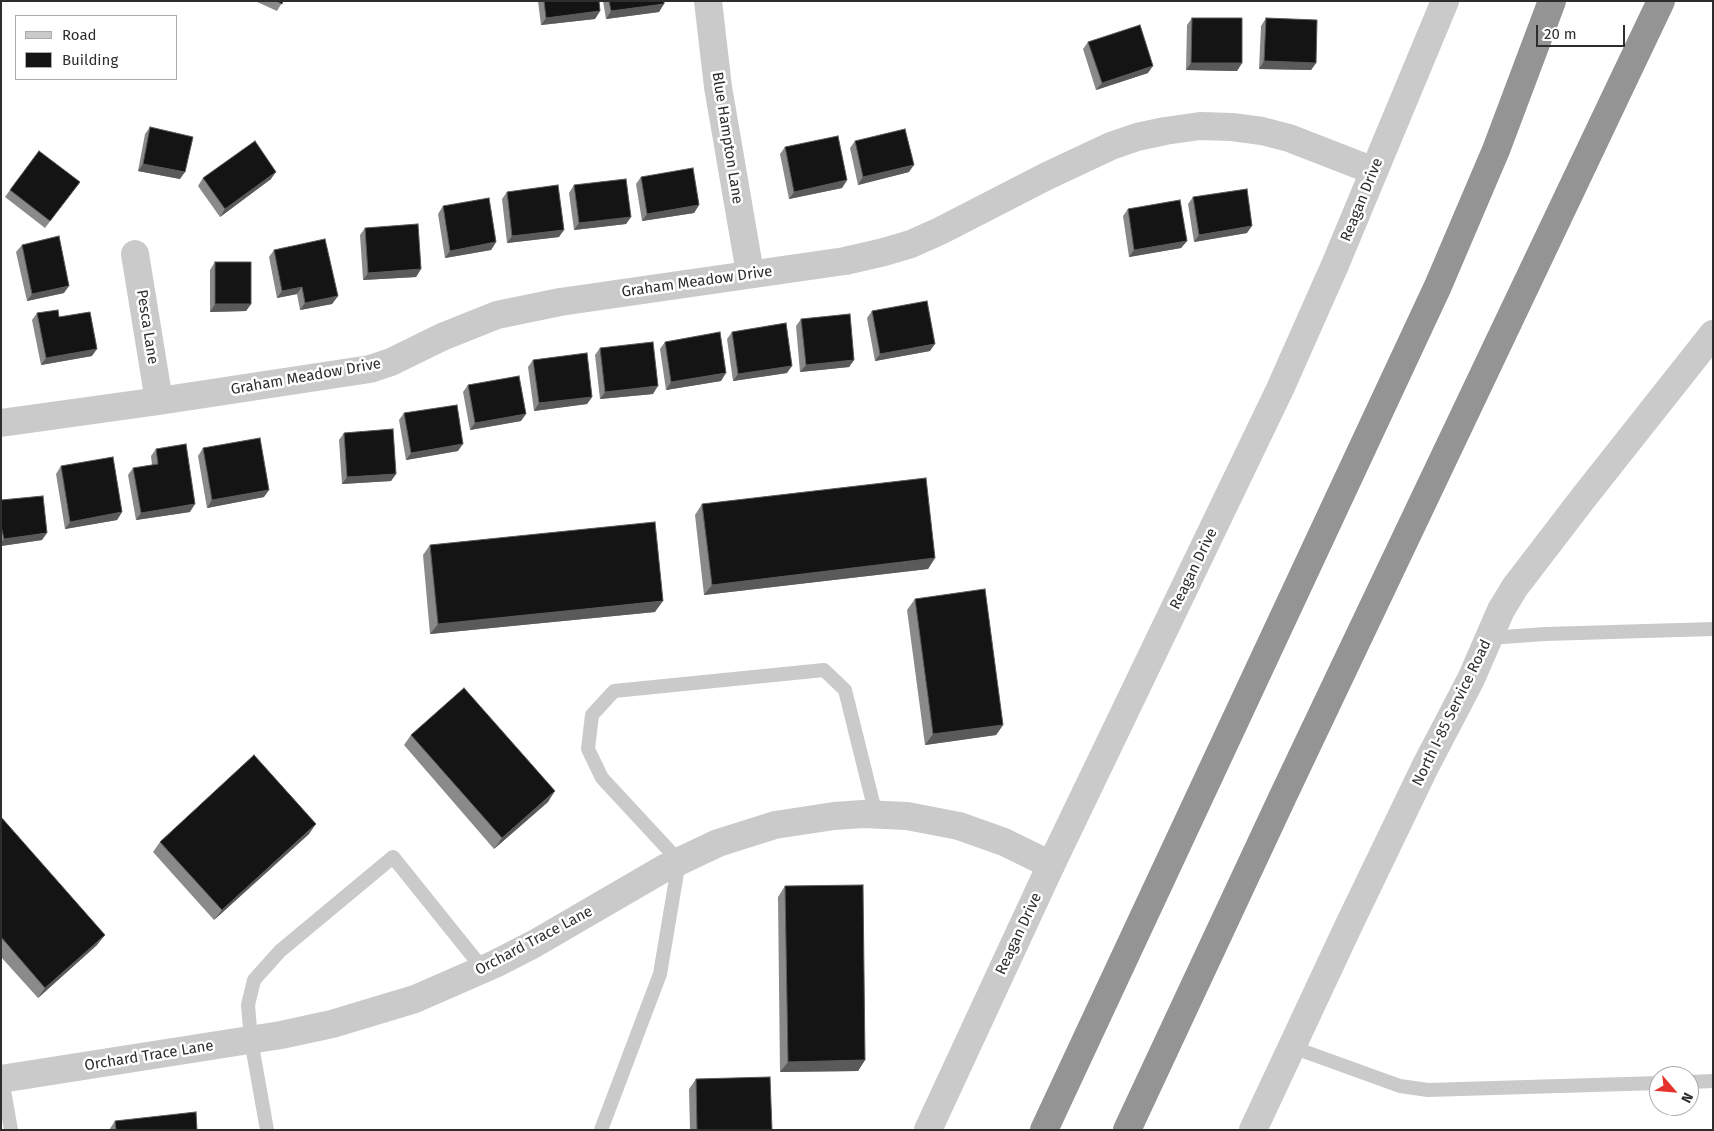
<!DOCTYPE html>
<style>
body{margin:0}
#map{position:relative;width:1714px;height:1131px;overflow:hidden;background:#fff;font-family:"Fira Sans",sans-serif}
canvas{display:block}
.frame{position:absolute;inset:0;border:2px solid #2d2d2d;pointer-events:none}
.legend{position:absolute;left:15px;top:15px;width:162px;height:65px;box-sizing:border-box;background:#fff;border:1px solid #ababab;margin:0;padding:6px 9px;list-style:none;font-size:15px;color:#2d2d2d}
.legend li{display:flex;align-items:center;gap:10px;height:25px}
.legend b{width:25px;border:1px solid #ababab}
.north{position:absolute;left:1649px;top:1066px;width:50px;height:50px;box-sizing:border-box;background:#fff;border:1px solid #ababab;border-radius:50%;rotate:117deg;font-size:14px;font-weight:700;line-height:20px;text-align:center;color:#2d2d2d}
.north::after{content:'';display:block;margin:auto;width:18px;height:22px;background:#e6322c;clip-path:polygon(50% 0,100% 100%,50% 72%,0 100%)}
.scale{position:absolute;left:1536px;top:25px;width:89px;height:22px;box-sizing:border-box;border:2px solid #2d2d2d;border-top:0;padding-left:6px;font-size:15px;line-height:18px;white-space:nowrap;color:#2d2d2d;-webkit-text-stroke:4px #fff;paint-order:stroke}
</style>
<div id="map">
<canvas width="1714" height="1131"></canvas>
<div class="frame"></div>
<ul class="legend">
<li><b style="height:6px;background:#cacaca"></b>Road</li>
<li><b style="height:14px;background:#141414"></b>Building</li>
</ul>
<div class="north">N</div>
<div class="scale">20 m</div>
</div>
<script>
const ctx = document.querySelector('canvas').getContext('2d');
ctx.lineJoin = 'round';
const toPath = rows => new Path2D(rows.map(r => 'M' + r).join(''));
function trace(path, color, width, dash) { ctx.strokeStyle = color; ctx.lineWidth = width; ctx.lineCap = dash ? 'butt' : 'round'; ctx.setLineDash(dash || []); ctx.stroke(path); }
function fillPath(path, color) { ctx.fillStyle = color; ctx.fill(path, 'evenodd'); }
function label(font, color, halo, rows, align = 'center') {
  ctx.font = font + ' "Fira Sans",sans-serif'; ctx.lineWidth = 5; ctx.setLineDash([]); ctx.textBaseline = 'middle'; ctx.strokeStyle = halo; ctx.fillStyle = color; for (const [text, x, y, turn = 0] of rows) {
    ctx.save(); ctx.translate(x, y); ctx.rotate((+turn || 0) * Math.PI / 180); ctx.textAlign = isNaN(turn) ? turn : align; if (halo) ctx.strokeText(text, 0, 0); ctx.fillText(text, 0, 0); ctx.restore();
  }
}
const service = toPath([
 [1489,638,1545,634,1713,629],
 [1292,1047,1400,1086,1428,1090,1659,1083],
 [2,1079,11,1130],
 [1689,1082,1713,1081],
 [267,1130,251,1040,248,1005,254,980,280,951,393,857,483,969],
 [601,1130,660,974,679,861,602,778,588,749,592,715,614,691,824,670,845,690,876,815]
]);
const minor = toPath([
 [708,1,718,87,750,273],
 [135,254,159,401],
 [1,423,159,401,370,369,391,362,442,337,497,315,560,302,845,261,884,252,911,244,940,231,1047,176,1111,146,1137,137,1165,131,1200,126,1232,127,1262,131,1289,138,1374,171],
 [1,1079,281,1035,332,1024,415,999,495,964,534,944,663,869,718,843,775,825,834,816,863,814,907,816,959,826,1004,842,1051,865],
 [1253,1130,1346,931,1425,767,1471,679,1501,610,1515,587,1584,497,1713,334]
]);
const tertiary = toPath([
 [928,1130,1051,865,1280,389,1335,265,1445,1]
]);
const motorway = toPath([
 [1044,1130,1438,286,1496,150,1552,1],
 [1127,1130,1284,794,1661,1]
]);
const wall = toPath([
 [255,1,283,1,277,11],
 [538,1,599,1,600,11,595,19,541,25],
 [603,1,664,1,659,12,606,19],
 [1192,18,1242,63,1237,71,1186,70,1187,25],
 [1266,18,1316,63,1311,70,1259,69,1261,26],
 [1088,42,1148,73,1096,90,1083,49],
 [150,127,180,179,138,171,145,134],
 [855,141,909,172,858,185,850,148],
 [785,147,847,180,842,188,789,199,780,154],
 [641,177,699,205,694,213,642,221,636,184],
 [203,178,271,179,220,217,198,186],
 [80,182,45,228,5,197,10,190],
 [574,185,631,217,626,224,574,230,569,193],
 [507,192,559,237,507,243,502,199],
 [1193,197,1247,233,1194,242,1188,204],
 [443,206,496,242,491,250,445,258,438,214],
 [1128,209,1187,241,1181,248,1129,257,1123,216],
 [365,228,421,269,416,277,363,280,360,235],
 [22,245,64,293,27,301,16,252],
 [274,250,338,296,332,304,300,310,297,294,277,298,269,257],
 [215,262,251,304,246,311,210,312,210,270],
 [872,311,930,351,875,361,867,318],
 [37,313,59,317,92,356,41,365,32,320],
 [801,319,854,360,849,367,800,372,796,326],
 [732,332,787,373,733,381,727,339],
 [665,342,721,381,666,390,660,349],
 [600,348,653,394,600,399,595,355],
 [533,360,592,397,587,404,534,411,528,367],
 [468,385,521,421,470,430,463,392],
 [404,413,458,451,406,460,399,420],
 [344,433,396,474,391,481,342,484,339,440],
 [203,448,264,497,207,508,198,456],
 [156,449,190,512,136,520,128,475,133,468,152,465,151,456],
 [61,466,122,512,117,520,65,529,56,474],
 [1,500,42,540,1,546],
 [702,504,935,558,928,569,704,595,695,515],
 [430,545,655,612,430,634,423,555],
 [915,599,1003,725,996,735,925,745,907,610],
 [411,735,548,802,494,849,404,745],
 [1,817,97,945,38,998,1,957],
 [309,834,214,920,153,852,160,842],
 [785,886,865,1060,858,1071,780,1072,778,897],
 [696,1079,772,1130,690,1130,689,1089],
 [115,1121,197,1130,109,1130]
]);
const shadedWall = toPath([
 [664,4,659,12,606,19,611,11],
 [600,11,595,19,541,25,546,18],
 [1264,61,1316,63,1311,70,1259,69],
 [1191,63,1242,63,1237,71,1186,70],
 [1153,66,1148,73,1096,90,1102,83],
 [143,164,185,172,180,179,138,171],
 [914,165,909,172,858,185,863,177],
 [276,172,271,179,220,217,225,209],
 [847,180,842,188,789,199,794,192],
 [699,205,694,213,642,221,647,214],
 [631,217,626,224,574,230,579,223],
 [1252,226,1247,233,1194,242,1199,235],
 [564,230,559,237,507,243,512,236],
 [1187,241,1181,248,1129,257,1134,250],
 [496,242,491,250,445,258,450,251],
 [421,269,416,277,363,280,368,273],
 [69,286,64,293,27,301,32,294],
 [302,287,297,294,277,298,282,291],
 [338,296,332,304,300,310,305,303],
 [215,304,251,304,246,311,210,312],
 [935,344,930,351,875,361,880,354],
 [97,349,92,356,41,365,46,358],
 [854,360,849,367,800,372,806,365],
 [792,366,787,373,733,381,738,374],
 [726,373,721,381,666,390,671,382],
 [658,386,653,394,600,399,605,392],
 [592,397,587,404,534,411,539,403],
 [526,414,521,421,470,430,475,423],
 [463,444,458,451,406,460,411,453],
 [396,474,391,481,342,484,347,477],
 [269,490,264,497,207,508,212,500],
 [195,504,190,512,136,520,141,513],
 [122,512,117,520,65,529,70,522],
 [47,533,42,540,1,546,1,542,4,539],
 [935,558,928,569,704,595,712,585],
 [663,601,655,612,430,634,438,624],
 [1003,725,996,735,925,745,933,734],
 [555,791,548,802,494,849,502,838],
 [316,824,309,834,214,920,222,910],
 [105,935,97,945,38,998,45,988],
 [865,1060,858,1071,780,1072,788,1062]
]);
const building = toPath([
 [276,1,283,1,282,4,276,1],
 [544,1,599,1,600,11,546,18,544,1],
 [609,1,664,1,664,4,611,11,609,1],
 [1192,18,1242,18,1242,63,1191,63,1192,18],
 [1266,18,1317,20,1316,63,1264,61,1266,18],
 [1140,25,1153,66,1102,83,1088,42,1140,25],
 [150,127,193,137,185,172,143,164,150,127],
 [905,129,914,165,863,177,855,141,905,129],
 [838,136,847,180,794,192,785,147,838,136],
 [255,141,276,172,225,209,203,178,255,141],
 [39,151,80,182,50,221,10,190,39,151],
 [693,168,699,205,647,214,641,177,693,168],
 [626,179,631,217,579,223,574,185,626,179],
 [558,185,564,230,512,236,507,192,558,185],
 [1247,189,1252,226,1199,235,1193,197,1247,189],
 [489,198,496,242,450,251,443,206,489,198],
 [1180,200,1187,241,1134,250,1128,209,1180,200],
 [418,224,421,269,368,273,365,228,418,224],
 [59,236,69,286,32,294,22,245,59,236],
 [325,239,338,296,305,303,302,287,282,291,274,250,325,239],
 [215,262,251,262,251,304,215,304,215,262],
 [927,301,935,344,880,354,872,311,927,301],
 [58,310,59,317,90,312,97,349,46,358,37,313,58,310],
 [850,314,854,360,806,365,801,319,850,314],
 [786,323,792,366,738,374,732,332,786,323],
 [720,332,726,373,671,382,665,342,720,332],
 [653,342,658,386,605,392,600,348,653,342],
 [587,353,592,397,539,403,533,360,587,353],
 [519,376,526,414,475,423,468,385,519,376],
 [457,405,463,444,411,453,404,413,457,405],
 [393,429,396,474,347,477,344,433,393,429],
 [260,438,269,490,212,500,203,448,260,438],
 [186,444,195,504,141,513,133,468,158,464,156,449,186,444],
 [113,457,122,512,70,522,61,466,113,457],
 [926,478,935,558,712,585,702,504,926,478],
 [43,496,47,533,4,539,1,526,1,500,43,496],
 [655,522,663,601,438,624,430,545,655,522],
 [985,589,1003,725,933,734,915,599,985,589],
 [464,688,555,791,502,838,411,735,464,688],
 [254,755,316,824,222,910,160,842,254,755],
 [1,817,105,935,45,988,1,937,1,817],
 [863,885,865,1060,788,1062,785,886,863,885],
 [770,1077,772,1130,697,1130,696,1079,770,1077],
 [196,1112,197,1130,116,1130,115,1121,196,1112]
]);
const streetNames = [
 ["Blue Hampton Lane",727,138,81],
 ["Reagan Drive",1362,200,-68],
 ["Graham Meadow Drive",697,282,-8],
 ["Pesca Lane",147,327,81],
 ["Graham Meadow Drive",306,377,-10],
 ["Reagan Drive",1194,569,-64],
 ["North I-85 Service Road",1452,713,-64],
 ["Reagan Drive",1019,934,-65],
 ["Orchard Trace Lane",534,941,-28],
 ["Orchard Trace Lane",149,1056,-9]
];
trace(service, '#cacaca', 14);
trace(minor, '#cacaca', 28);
trace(tertiary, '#cacaca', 28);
trace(motorway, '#949494', 28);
fillPath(wall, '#8a8a8a');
fillPath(shadedWall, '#5a5a5a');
fillPath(building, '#141414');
trace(building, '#5a5a5a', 1);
label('15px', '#2d2d2d', '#fff', streetNames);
</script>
